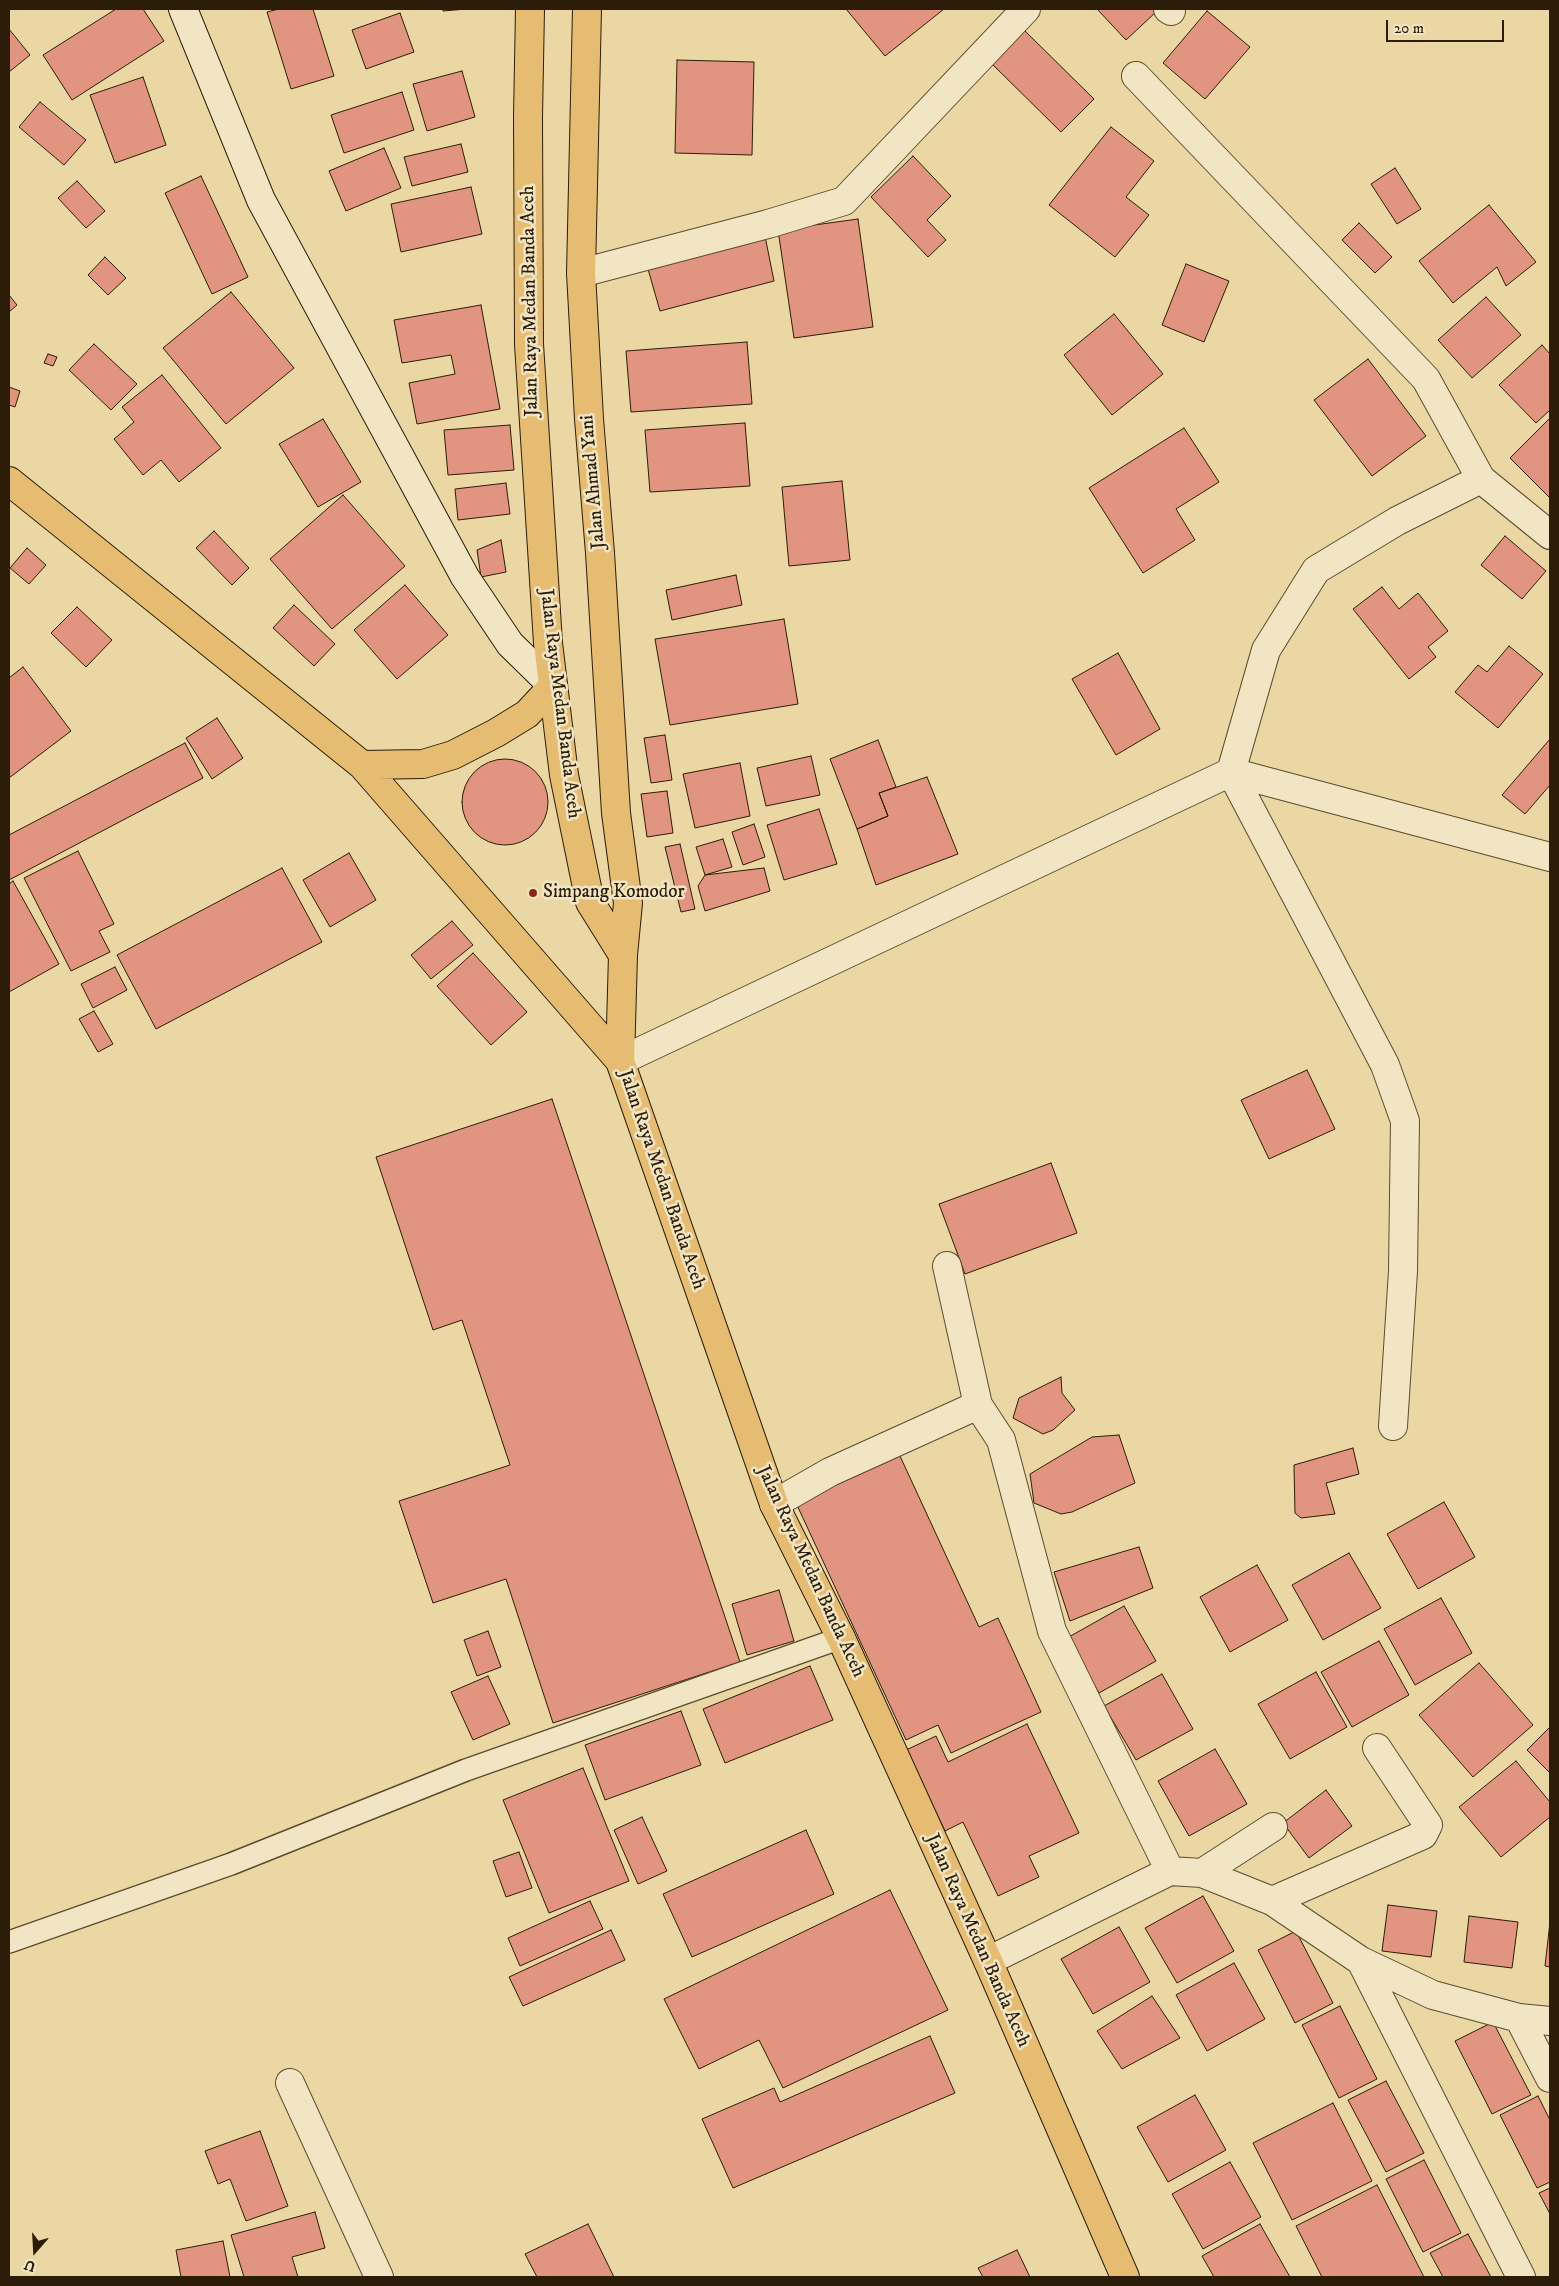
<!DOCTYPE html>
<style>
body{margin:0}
#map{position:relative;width:1559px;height:2286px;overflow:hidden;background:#ead7a4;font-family:"IM FELL DW Pica",serif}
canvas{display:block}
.frame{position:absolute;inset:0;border:10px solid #2c1d08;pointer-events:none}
.north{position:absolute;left:10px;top:2226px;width:50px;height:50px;-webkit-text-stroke:4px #f1e5c4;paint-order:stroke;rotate:199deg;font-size:14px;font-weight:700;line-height:20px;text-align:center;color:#2c1d08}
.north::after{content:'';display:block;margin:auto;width:18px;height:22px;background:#2c1d08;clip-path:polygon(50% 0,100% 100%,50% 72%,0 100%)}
.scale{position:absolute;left:1386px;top:20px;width:118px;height:22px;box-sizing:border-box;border:2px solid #2c1d08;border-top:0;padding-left:6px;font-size:15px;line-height:18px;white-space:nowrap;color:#2c1d08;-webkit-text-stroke:4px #f1e5c4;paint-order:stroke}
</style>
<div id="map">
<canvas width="1559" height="2286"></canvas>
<div class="frame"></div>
<div class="north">U</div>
<div class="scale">20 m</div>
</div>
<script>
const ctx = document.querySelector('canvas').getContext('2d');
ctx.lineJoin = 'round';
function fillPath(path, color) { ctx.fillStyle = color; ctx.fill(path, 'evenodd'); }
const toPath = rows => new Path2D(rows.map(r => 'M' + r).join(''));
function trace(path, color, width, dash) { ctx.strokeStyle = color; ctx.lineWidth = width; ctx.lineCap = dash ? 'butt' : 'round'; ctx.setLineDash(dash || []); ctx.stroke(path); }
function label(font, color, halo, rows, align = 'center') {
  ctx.font = font + ' "IM FELL DW Pica",serif'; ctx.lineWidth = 5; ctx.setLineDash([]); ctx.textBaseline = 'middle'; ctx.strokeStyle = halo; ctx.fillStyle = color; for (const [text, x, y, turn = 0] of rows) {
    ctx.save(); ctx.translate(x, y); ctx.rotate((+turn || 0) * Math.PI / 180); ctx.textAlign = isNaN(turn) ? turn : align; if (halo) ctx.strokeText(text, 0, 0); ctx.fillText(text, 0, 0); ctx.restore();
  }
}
const building = toPath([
 [116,9,143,9,164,41,72,100,43,55,116,9],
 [279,9,313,9,334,76,291,89,267,12,279,9],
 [443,9,467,9,443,11,443,9],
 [846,9,944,9,885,56,846,9],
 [1097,9,1155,9,1157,11,1126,40,1097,9],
 [1207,11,1250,47,1205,99,1163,63,1207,11],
 [400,13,414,52,366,69,352,30,400,13],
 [9,29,30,55,9,72,9,29],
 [1023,29,1094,99,1061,132,990,62,1023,29],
 [677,60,754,62,752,155,675,153,677,60],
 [462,71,475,117,427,131,413,84,462,71],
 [143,77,166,145,115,163,90,95,143,77],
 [402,92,414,130,344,153,331,115,402,92],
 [40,102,86,140,64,165,19,127,40,102],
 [1111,127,1154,161,1126,197,1149,215,1115,257,1049,205,1111,127],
 [461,144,468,172,412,186,404,157,461,144],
 [384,148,401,188,346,211,329,171,384,148],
 [913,156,951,196,927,220,946,240,928,257,871,197,913,156],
 [1395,168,1421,209,1397,224,1371,184,1395,168],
 [201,176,248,277,212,294,165,193,201,176],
 [77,181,105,211,86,228,58,198,77,181],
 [471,187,482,234,401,252,391,204,471,187],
 [1489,205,1536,262,1506,286,1497,267,1453,303,1419,261,1489,205],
 [858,219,873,327,794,338,778,230,858,219],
 [1359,223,1392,257,1375,273,1342,240,1359,223],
 [765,236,774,281,660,311,648,269,765,236],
 [105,257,126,278,108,295,88,275,105,257],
 [1186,264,1229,281,1204,342,1162,325,1186,264],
 [231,292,294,368,226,424,163,348,231,292],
 [9,295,17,305,9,312,9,295],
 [1486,297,1521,335,1472,378,1438,340,1486,297],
 [481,305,500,409,417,424,409,383,455,374,451,355,402,363,394,320,481,305],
 [1114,314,1163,374,1112,415,1064,355,1114,314],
 [747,342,752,404,631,412,626,351,747,342],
 [94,344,137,384,111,410,69,370,94,344],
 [1542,345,1550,354,1550,410,1536,423,1499,385,1542,345],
 [48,354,57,357,53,366,44,363,48,354],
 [1368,359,1426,436,1372,476,1314,400,1368,359],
 [162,375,221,448,179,482,161,460,143,475,114,439,134,422,122,407,162,375],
 [9,387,20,391,15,407,9,405,9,387],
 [1550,418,1550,498,1510,458,1550,418],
 [323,419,361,482,318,507,279,444,323,419],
 [745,423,750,486,650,492,645,430,745,423],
 [510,425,514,470,448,475,444,430,510,425],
 [1184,428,1219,482,1176,509,1195,540,1143,573,1089,488,1184,428],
 [842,481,850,560,789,566,782,487,842,481],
 [506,483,510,514,458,520,455,489,506,483],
 [343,495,405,566,332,629,270,559,343,495],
 [214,531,249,568,232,585,196,548,214,531],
 [1505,536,1546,571,1522,599,1481,565,1505,536],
 [501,540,506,572,481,577,477,550,501,540],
 [27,548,46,565,29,584,10,568,27,548],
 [736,575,742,605,672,620,666,590,736,575],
 [405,585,448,635,397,679,354,630,405,585],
 [1382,587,1399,609,1418,593,1448,631,1428,647,1436,657,1409,679,1353,609,1382,587],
 [294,605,335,644,314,666,273,628,294,605],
 [77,607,112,640,86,667,51,633,77,607],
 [784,619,798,704,670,725,655,639,784,619],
 [1509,646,1543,674,1498,728,1455,692,1478,665,1487,672,1509,646],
 [1118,653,1160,729,1116,755,1072,679,1118,653],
 [23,667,71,731,9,778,9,678,23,667],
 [217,718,243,758,212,779,186,738,217,718],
 [665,735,672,780,651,783,644,738,665,735],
 [1550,739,1550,785,1525,814,1502,795,1550,739],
 [878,740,896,787,879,793,888,816,857,829,830,759,878,740],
 [185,743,203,778,9,880,9,835,185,743],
 [811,756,820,795,766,806,757,768,811,756],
 '462 802a43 43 0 1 1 86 0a43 43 0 1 1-86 0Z',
 [740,763,750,816,695,828,683,774,740,763],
 [927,777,958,854,876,885,857,829,888,816,879,793,927,777],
 [667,791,673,833,647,837,641,794,667,791],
 [819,809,837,864,784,880,767,825,819,809],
 [754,824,765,857,743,865,732,832,754,824],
 [723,839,732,867,705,875,696,847,723,839],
 [680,844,695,909,681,912,665,847,680,844],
 [78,851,114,924,99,931,110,952,71,971,24,878,78,851],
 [349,853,376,900,330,927,303,880,349,853],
 [282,868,322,942,156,1029,117,955,282,868],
 [764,868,770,891,705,911,698,886,705,875,764,868],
 [13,881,59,964,9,992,9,884,13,881],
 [452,921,473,945,431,979,411,955,452,921],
 [473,953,527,1012,491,1045,437,986,473,953],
 [115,967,127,990,93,1008,81,984,115,967],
 [94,1011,113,1044,98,1052,79,1019,94,1011],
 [1307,1070,1335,1129,1269,1159,1241,1100,1307,1070],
 [552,1099,740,1662,553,1723,506,1579,433,1603,399,1501,510,1465,462,1320,433,1330,376,1157,552,1099],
 [1051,1163,1077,1233,965,1274,939,1204,1051,1163],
 [1061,1377,1062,1393,1075,1410,1053,1430,1043,1434,1013,1418,1019,1398,1061,1377],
 [1119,1435,1135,1483,1072,1512,1061,1514,1034,1503,1030,1474,1092,1437,1119,1435],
 [1353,1448,1359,1474,1326,1483,1335,1514,1301,1518,1295,1513,1294,1465,1353,1448],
 [900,1456,979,1627,998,1618,1041,1712,951,1753,938,1725,906,1740,796,1503,900,1456],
 [1444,1502,1475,1557,1418,1589,1387,1534,1444,1502],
 [1139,1547,1153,1588,1070,1621,1054,1572,1139,1547],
 [1349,1553,1381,1608,1323,1640,1292,1585,1349,1553],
 [1257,1565,1288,1620,1230,1652,1200,1597,1257,1565],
 [779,1590,794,1641,747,1655,732,1604,779,1590],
 [1441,1598,1472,1653,1415,1685,1384,1629,1441,1598],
 [1124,1606,1156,1661,1099,1693,1067,1638,1124,1606],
 [488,1631,501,1667,477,1676,464,1640,488,1631],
 [1379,1641,1409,1695,1352,1727,1321,1672,1379,1641],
 [1479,1663,1533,1725,1473,1777,1419,1715,1479,1663],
 [810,1666,833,1720,725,1763,703,1709,810,1666],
 [1316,1672,1347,1727,1290,1759,1258,1704,1316,1672],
 [1162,1674,1193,1729,1136,1760,1104,1706,1162,1674],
 [488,1676,510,1724,473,1740,451,1692,488,1676],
 [681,1711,701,1765,605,1800,585,1745,681,1711],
 [1027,1724,1079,1833,1029,1856,1039,1877,998,1896,963,1822,945,1831,906,1750,936,1736,948,1762,1027,1724],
 [1550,1727,1550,1773,1527,1750,1550,1727],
 [1215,1749,1247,1804,1189,1836,1158,1781,1215,1749],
 [1516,1761,1550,1802,1550,1817,1501,1857,1459,1807,1516,1761],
 [583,1768,629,1881,549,1913,503,1800,583,1768],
 [1326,1790,1352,1826,1309,1858,1283,1823,1326,1790],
 [642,1817,667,1871,638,1884,614,1830,642,1817],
 [806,1830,834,1894,692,1957,663,1894,806,1830],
 [519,1852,532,1888,506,1897,493,1861,519,1852],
 [890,1890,948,2010,783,2088,759,2040,699,2069,664,1999,890,1890],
 [1203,1896,1234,1951,1177,1983,1145,1928,1203,1896],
 [590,1901,603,1929,520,1966,508,1938,590,1901],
 [1388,1905,1437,1911,1431,1957,1382,1951,1388,1905],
 [1469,1916,1518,1922,1512,1968,1464,1962,1469,1916],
 [1550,1922,1550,1967,1545,1966,1550,1922],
 [1119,1927,1150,1982,1093,2014,1061,1959,1119,1927],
 [611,1930,625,1960,523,2006,509,1977,611,1930],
 [1296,1931,1333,2003,1295,2023,1258,1950,1296,1931],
 [1234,1963,1265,2019,1207,2051,1176,1995,1234,1963],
 [1152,1996,1180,2038,1122,2069,1097,2031,1152,1996],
 [1340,2006,1377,2079,1339,2098,1302,2025,1340,2006],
 [1493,2022,1531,2095,1492,2114,1455,2041,1493,2022],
 [930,2036,955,2093,733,2188,702,2119,774,2088,780,2102,930,2036],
 [1386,2081,1424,2153,1386,2172,1348,2100,1386,2081],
 [1195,2095,1226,2150,1168,2182,1137,2127,1195,2095],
 [1538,2096,1550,2120,1550,2182,1537,2188,1500,2115,1538,2096],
 [1333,2103,1372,2181,1292,2220,1253,2143,1333,2103],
 [260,2131,288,2206,246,2221,230,2179,218,2184,205,2151,260,2131],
 [1424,2160,1461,2233,1423,2252,1386,2179,1424,2160],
 [1230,2162,1261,2217,1203,2249,1172,2194,1230,2162],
 [1377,2185,1424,2277,1322,2277,1296,2226,1377,2185],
 [1550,2188,1550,2214,1539,2193,1550,2188],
 [315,2212,325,2248,292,2257,298,2277,244,2277,231,2235,315,2212],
 [588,2224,614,2277,537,2277,525,2254,588,2224],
 [1260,2224,1290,2277,1214,2277,1202,2256,1260,2224],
 [1468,2234,1491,2277,1443,2277,1430,2253,1468,2234],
 [223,2241,230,2277,181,2277,176,2250,223,2241],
 [1017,2250,1030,2277,983,2277,978,2268,1017,2250]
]);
const lane = toPath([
 [9,1942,231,1864,466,1770,841,1638]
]);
const street = toPath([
 [1168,9,1171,11],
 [1136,76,1426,379,1481,479,1550,535],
 [581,273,768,224,844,201,1026,9],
 [620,1061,1231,772,1550,857],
 [947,1266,978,1405,1001,1440,1052,1631,1170,1871],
 [1393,1426,1403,1271,1405,1121,1385,1065,1231,772,1266,650,1316,570,1397,521,1481,479],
 [774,1504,830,1472,978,1405],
 [1202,1873,1273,1827],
 [1272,1901,1423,1835,1428,1825,1377,1748],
 [988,1961,1170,1871,1202,1873,1272,1901,1361,1961,1433,1995,1519,2018,1550,2021],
 [1361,1961,1521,2277],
 [1519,2018,1550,2078],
 [290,2083,379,2277]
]);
const secondary = toPath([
 [183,9,261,200,465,577,510,644,553,686]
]);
const primary = toPath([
 [530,9,528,117,529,344,548,643,564,775,590,902,623,955],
 [587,9,581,273,589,419,600,553,616,813,628,903,623,955]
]);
const highway = toPath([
 [9,481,362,765,620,1061],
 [362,765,423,764,453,755,496,733,527,714,553,686],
 [623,955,620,1061,774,1504,841,1638,988,1961,1125,2277]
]);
const markers = [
 [533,893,5,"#8f2418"]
];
const streetNames = [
 ["Jalan Raya Medan Banda Aceh",531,301,-91],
 ["Jalan Ahmad Yani",594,482,-95],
 ["Jalan Raya Medan Banda Aceh",559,704,83],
 ["Jalan Raya Medan Banda Aceh",661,1180,71],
 ["Jalan Raya Medan Banda Aceh",810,1572,65],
 ["Jalan Raya Medan Banda Aceh",977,1941,66]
];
const poiNames = [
 ["Simpang Komodor",543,893]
];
fillPath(building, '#e1947f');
trace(building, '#2c1d08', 1);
trace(lane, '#5c4c2f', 24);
trace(street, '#5c4c2f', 30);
trace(secondary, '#2c1d08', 30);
trace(primary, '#2c1d08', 30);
trace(highway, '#2c1d08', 30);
trace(lane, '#f1e5c4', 21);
trace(street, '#f1e5c4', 28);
trace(secondary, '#f1e5c4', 28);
trace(primary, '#e5bc72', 28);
trace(highway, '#e5bc72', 28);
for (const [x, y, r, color] of markers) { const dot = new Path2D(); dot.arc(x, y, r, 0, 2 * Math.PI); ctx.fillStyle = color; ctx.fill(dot); trace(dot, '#f1e5c4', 2); }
label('19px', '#2c1d08', '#f1e5c4', streetNames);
label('19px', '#2c1d08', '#f1e5c4', poiNames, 'left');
</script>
